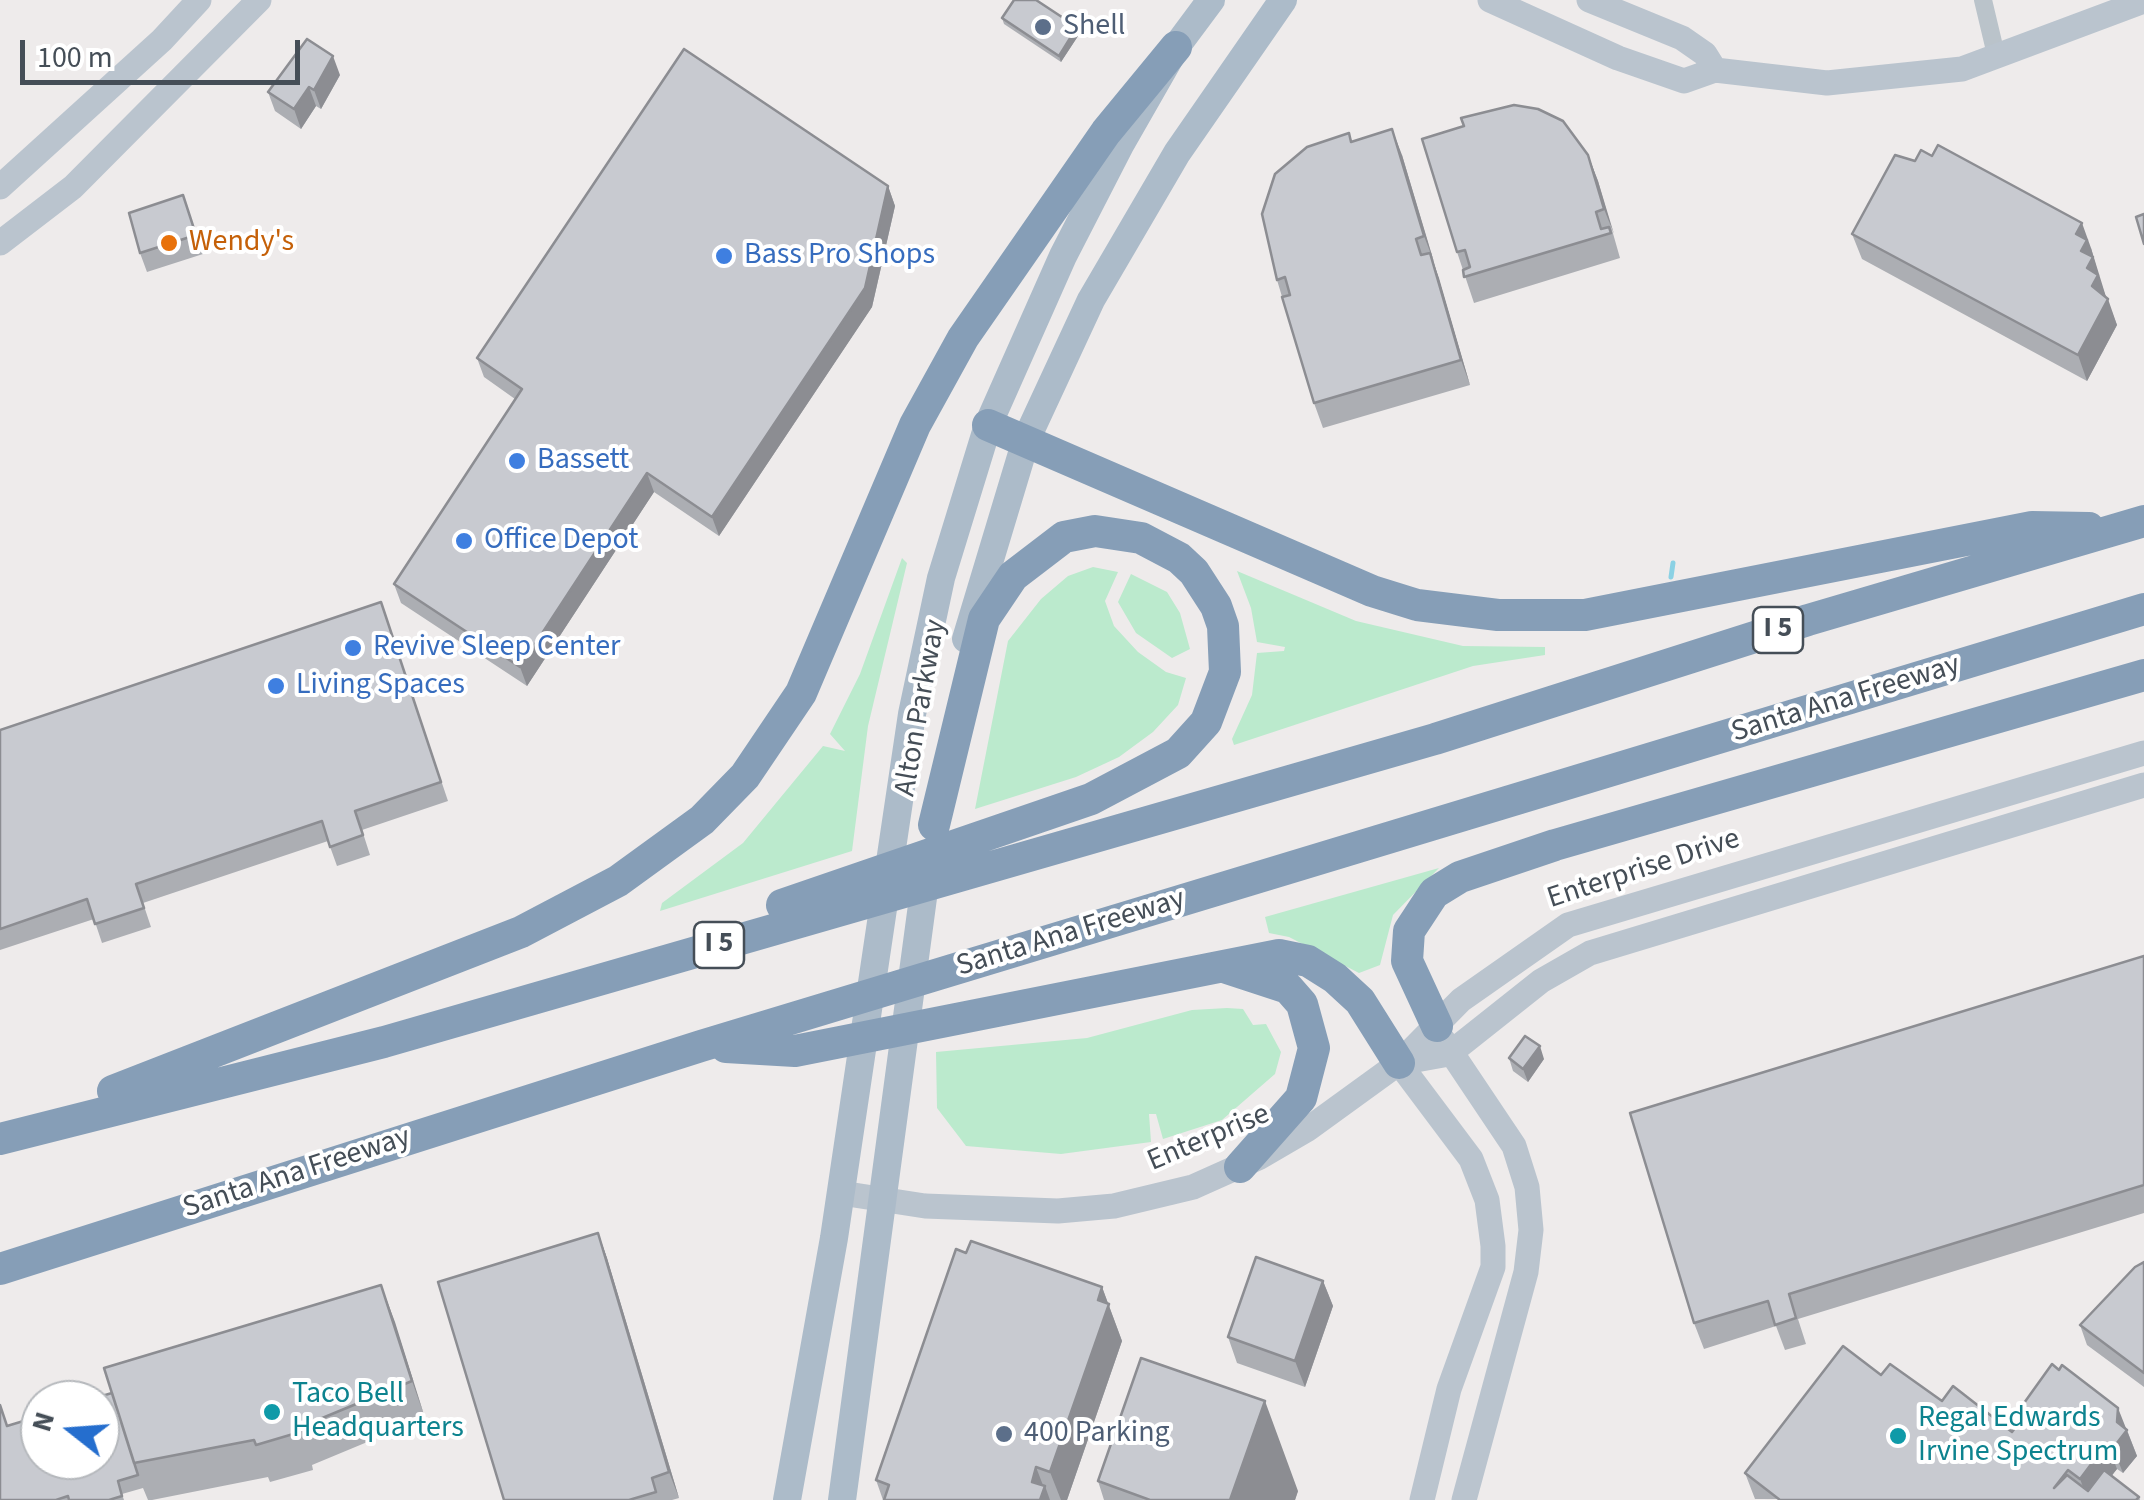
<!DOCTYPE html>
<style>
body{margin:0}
#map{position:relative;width:2144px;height:1500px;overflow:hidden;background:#eeebeb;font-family:"Source Sans 3",sans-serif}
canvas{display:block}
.north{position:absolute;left:20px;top:1380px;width:100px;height:100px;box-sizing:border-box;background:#fff;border:2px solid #b5b8bc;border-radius:50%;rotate:287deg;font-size:28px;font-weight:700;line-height:40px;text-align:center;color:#454e57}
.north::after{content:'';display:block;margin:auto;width:35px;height:45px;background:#256ece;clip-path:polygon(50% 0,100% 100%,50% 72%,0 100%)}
.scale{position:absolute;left:20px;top:40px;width:280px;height:45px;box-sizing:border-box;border:5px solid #454e57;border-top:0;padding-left:12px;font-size:30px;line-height:35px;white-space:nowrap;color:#454e57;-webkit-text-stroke:8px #fff;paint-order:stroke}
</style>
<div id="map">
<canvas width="2144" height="1500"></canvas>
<div class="north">N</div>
<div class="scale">100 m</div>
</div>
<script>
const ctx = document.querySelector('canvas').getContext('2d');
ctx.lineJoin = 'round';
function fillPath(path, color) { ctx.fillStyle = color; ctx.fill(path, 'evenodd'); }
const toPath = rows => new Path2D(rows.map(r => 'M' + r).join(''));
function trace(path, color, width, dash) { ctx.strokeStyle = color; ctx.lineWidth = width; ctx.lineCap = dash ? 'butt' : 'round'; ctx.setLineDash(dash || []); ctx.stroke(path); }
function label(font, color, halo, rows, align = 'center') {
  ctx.font = font + ' "Source Sans 3",sans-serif'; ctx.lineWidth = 8; ctx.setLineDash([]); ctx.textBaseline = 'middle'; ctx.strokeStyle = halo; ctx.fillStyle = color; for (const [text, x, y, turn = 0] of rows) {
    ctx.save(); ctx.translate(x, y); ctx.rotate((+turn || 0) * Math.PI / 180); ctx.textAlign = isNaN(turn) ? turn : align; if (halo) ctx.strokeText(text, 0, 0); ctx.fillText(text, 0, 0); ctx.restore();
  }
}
const green = toPath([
 [902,558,907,563,868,726,852,851,660,911,662,903,743,843,823,746,845,751,830,734,860,674],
 [1093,567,1118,572,1105,601,1114,626,1138,652,1166,672,1186,678,1178,705,1153,732,1119,757,1076,777,975,809,1008,641,1041,599,1068,576],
 [1237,571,1356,621,1463,646,1545,647,1545,655,1473,666,1234,745,1232,739,1252,695,1257,653,1284,651,1285,647,1257,642,1251,608],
 [1131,574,1167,592,1180,613,1190,649,1172,658,1136,633,1118,602],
 [1439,868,1393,915,1380,965,1359,973,1289,937,1269,933,1265,917],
 [1227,1008,1243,1009,1253,1025,1266,1024,1281,1052,1275,1074,1222,1120,1163,1139,1156,1114,1149,1114,1151,1142,1061,1154,966,1146,937,1108,936,1052,1087,1038,1192,1010]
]);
const stream = toPath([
 [1671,577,1673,563]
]);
const street = toPath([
 [1983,0,1997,59]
]);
const secondary = toPath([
 [1490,0,1618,58,1684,81,1715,70,1827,83,1962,69,2144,1],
 [1589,0,1682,38,1705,54,1715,70],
 [0,187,162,40,199,0],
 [0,243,73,187,259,0],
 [1443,1040,1514,1146,1527,1187,1531,1230,1526,1272,1464,1500],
 [1399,1063,1449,1054,1541,981,1590,953,2144,785],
 [1399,1063,1471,1159,1487,1200,1493,1246,1493,1267,1449,1389,1422,1500],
 [841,1193,925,1206,1058,1211,1114,1206,1193,1187,1260,1157,1308,1129,1399,1063,1461,1000,1568,925,2144,753]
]);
const primary = toPath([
 [966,639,1026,440,1091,300,1177,153,1283,0],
 [787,1500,834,1238,912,714,941,578,988,425,1063,256,1120,145,1176,47,1211,0],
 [842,1500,927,868]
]);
const highway = toPath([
 [988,425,1372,591,1417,605,1498,615,1585,615,2032,527,2089,528],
 [782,905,1091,799,1178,753,1206,722,1225,672,1223,626,1216,606,1194,572,1179,558,1141,538,1095,531,1064,537,1013,576,984,619,934,825],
 [1227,968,1288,988,1302,1004,1314,1048,1301,1098,1240,1167],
 [1437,1026,1407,961,1409,931,1434,893,1460,877,1555,845,2144,675],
 [726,1047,795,1051,1279,955,1308,961,1335,978,1360,1001,1399,1063],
 [113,1091,521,932,618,881,702,820,745,776,801,693,915,425,963,338,1106,132,1176,47],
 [0,1139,384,1042,1435,739,1808,620,2144,521],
 [0,1269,701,1046,2144,609]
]);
const wall = toPath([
 [1002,18,1077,27,1080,33,1061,62,1004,24],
 [340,75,321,109,316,106,301,129,275,111,268,92],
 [1349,133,1352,141,1402,155,1470,385,1323,428,1314,403,1277,280],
 [1588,155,1598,181,1620,258,1474,303,1457,252],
 [888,186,895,206,872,307,719,536,654,492,527,686,401,603,394,584,515,399,484,377,477,358],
 [183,195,203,254,147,272,140,253],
 [1852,234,2091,248,2101,284,2117,325,2087,381,1862,259],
 [381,602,448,801,362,830,370,855,337,866,328,841,143,903,151,927,102,943,94,919,0,950,0,730],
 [2144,956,2144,1213,1798,1319,1806,1344,1785,1350,1776,1326,1704,1349,1694,1323],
 [1509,1058,1544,1059,1528,1082,1513,1071],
 [598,1233,607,1258,679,1498,672,1500,504,1500],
 [966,1253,1102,1287,1122,1341,1067,1500,883,1500,876,1480],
 [2144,1262,2144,1387,2087,1345,2080,1325],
 [1323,1281,1333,1306,1305,1387,1237,1363,1228,1337],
 [381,1285,425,1418,312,1465,313,1470,270,1482,268,1477,152,1500,148,1500,143,1488,122,1494,124,1500,0,1500,7,1426,40,1460,104,1428,112,1393],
 [1881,1375,2012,1432,2009,1424,2125,1428,2127,1430,2137,1456,2123,1473,2117,1469,2111,1476,2139,1497,2140,1500,1755,1499,1745,1473],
 [1098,1481,1298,1491,1295,1500,1104,1500]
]);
const shadedWall = toPath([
 [1077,27,1080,33,1061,62,1059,56],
 [333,56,340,75,321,109,314,90],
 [309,87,316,106,301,129,294,109],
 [1392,129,1402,155,1434,262,1424,236],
 [1588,155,1598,181,1614,234,1604,209],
 [888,186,895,206,872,307,719,536,712,517],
 [2082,223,2091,248,2107,300,2092,286,2076,234],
 [1430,253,1439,278,1470,385,1461,360],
 [2108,299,2117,325,2087,381,2078,355],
 [647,473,654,492,527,686,520,667],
 [1540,1046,1544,1059,1528,1082,1523,1069],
 [598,1233,607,1258,679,1498,669,1472],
 [1323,1281,1333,1306,1305,1387,1295,1361],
 [381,1285,395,1322,425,1418,412,1381],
 [1102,1287,1122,1341,1067,1500,1061,1500,1050,1472],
 [1265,1401,1298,1491,1295,1500,1230,1500],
 [2118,1408,2137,1456,2123,1473,2113,1448],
 [2107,1443,2117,1469,2093,1500,2088,1500,2080,1479],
 [1036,1467,1044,1488,1045,1486,1050,1500,1038,1500,1032,1482]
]);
const building = toPath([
 [1014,0,1036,0,1077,27,1059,56,1002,18,1014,0],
 [307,39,333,56,314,90,309,87,294,109,268,92,307,39],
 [684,49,888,186,865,288,712,517,647,473,520,667,394,584,522,389,477,358,684,49],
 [1514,105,1538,109,1563,121,1588,155,1604,209,1596,212,1601,229,1609,227,1611,233,1464,277,1463,270,1470,267,1465,250,1457,252,1422,139,1464,126,1461,118,1514,105],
 [1392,129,1424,236,1416,239,1421,255,1430,253,1461,360,1314,403,1282,297,1290,295,1285,277,1277,280,1262,214,1275,174,1307,147,1349,133,1351,142,1392,129],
 [1938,145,2082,223,2076,234,2087,240,2081,251,2093,257,2087,268,2098,275,2092,286,2108,299,2078,355,1852,234,1895,155,1915,161,1921,150,1932,156,1938,145],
 [183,195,196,235,140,253,129,213,183,195],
 [2144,214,2144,244,2136,217,2144,214],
 [381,602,441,782,355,811,363,835,330,847,322,821,136,884,144,908,95,924,87,899,0,929,0,730,381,602],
 [2144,956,2144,1185,1789,1294,1796,1318,1775,1325,1768,1301,1694,1323,1630,1113,2144,956],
 [1525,1036,1540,1046,1523,1069,1509,1058,1525,1036],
 [598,1233,669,1472,652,1478,656,1492,629,1500,504,1500,438,1282,598,1233],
 [971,1241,1102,1287,1098,1300,1109,1304,1050,1472,1036,1467,1032,1482,1045,1486,1040,1500,884,1500,889,1485,876,1480,956,1249,966,1253,971,1241],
 [1256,1257,1323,1281,1295,1361,1228,1337,1256,1257],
 [2144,1262,2144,1373,2080,1325,2135,1267,2144,1262],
 [381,1285,412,1381,298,1428,300,1432,256,1445,254,1440,134,1463,104,1368,381,1285],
 [1843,1346,1881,1375,1890,1364,1942,1401,1953,1386,2012,1432,2015,1428,2009,1424,2052,1364,2059,1370,2062,1365,2118,1408,2117,1422,2127,1430,2113,1448,2107,1443,2080,1479,2068,1470,2054,1488,2067,1475,2088,1491,2104,1470,2139,1497,2136,1500,1780,1500,1745,1473,1843,1346],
 [1141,1358,1265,1401,1230,1500,1150,1500,1098,1481,1141,1358],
 [112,1393,138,1475,118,1481,122,1496,109,1500,69,1500,68,1496,56,1500,0,1500,0,1405,7,1426,40,1416,40,1460,100,1460,100,1429,104,1428,100,1415,100,1400,95,1400,95,1398,112,1393]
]);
const markers = [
 [1043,27,10,"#5c6f8a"],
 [169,243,10,"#e8710a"],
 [724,256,10,"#3f7fe0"],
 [517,461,10,"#3f7fe0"],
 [464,541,10,"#3f7fe0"],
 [353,648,10,"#3f7fe0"],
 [276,686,10,"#3f7fe0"],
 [272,1412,10,"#0f9aa8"],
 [1004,1434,10,"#5c6f8a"],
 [1898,1436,10,"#0f9aa8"]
];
const shields = [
 [1778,630,50],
 [719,945,50]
];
const shieldNames = [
 ["I 5",1778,630],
 ["I 5",719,945]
];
const serviceNames = [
 ["Shell",1063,27],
 ["400 Parking",1024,1434]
];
const foodNames = [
 ["Wendy's",189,243]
];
const shopNames = [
 ["Bass Pro Shops",744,256],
 ["Bassett",537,461],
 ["Office Depot",484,541],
 ["Revive Sleep Center",373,648],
 ["Living Spaces",296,686]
];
const streetNames = [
 ["Santa Ana Freeway",1846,700,-17],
 ["Alton Parkway",922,708,-80],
 ["Enterprise Drive",1644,870,-18],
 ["Santa Ana Freeway",1071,934,-17],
 ["Enterprise",1209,1139,-23],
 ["Santa Ana Freeway",297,1174,-18]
];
const cultureNames = [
 ["Taco Bell",292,1395],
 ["Headquarters",292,1429],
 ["Regal Edwards",1918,1419],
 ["Irvine Spectrum",1918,1453]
];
fillPath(green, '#bbeacd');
trace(stream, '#8bd1e4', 5);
trace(street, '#bac3ca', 18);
trace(secondary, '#bac4ce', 25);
trace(primary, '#acbbc9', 28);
trace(highway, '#869eb7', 32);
fillPath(wall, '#acaeb3');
fillPath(shadedWall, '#8c8d92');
fillPath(building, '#c8cad0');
trace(building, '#8c8d92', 2.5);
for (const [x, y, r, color] of markers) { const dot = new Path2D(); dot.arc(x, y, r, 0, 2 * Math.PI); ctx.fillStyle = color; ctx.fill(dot); trace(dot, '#fff', 4); }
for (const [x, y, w] of shields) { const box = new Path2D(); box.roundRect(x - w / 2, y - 23, w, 46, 8); ctx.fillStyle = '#fff'; ctx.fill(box); trace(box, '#454e57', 2.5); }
label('bold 28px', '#454e57', null, shieldNames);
label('30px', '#4e5e75', '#fff', serviceNames, 'left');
label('30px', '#c56008', '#fff', foodNames, 'left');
label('30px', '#366cbe', '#fff', shopNames, 'left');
label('30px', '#454e57', '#fff', streetNames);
label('30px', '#0d838f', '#fff', cultureNames, 'left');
</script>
